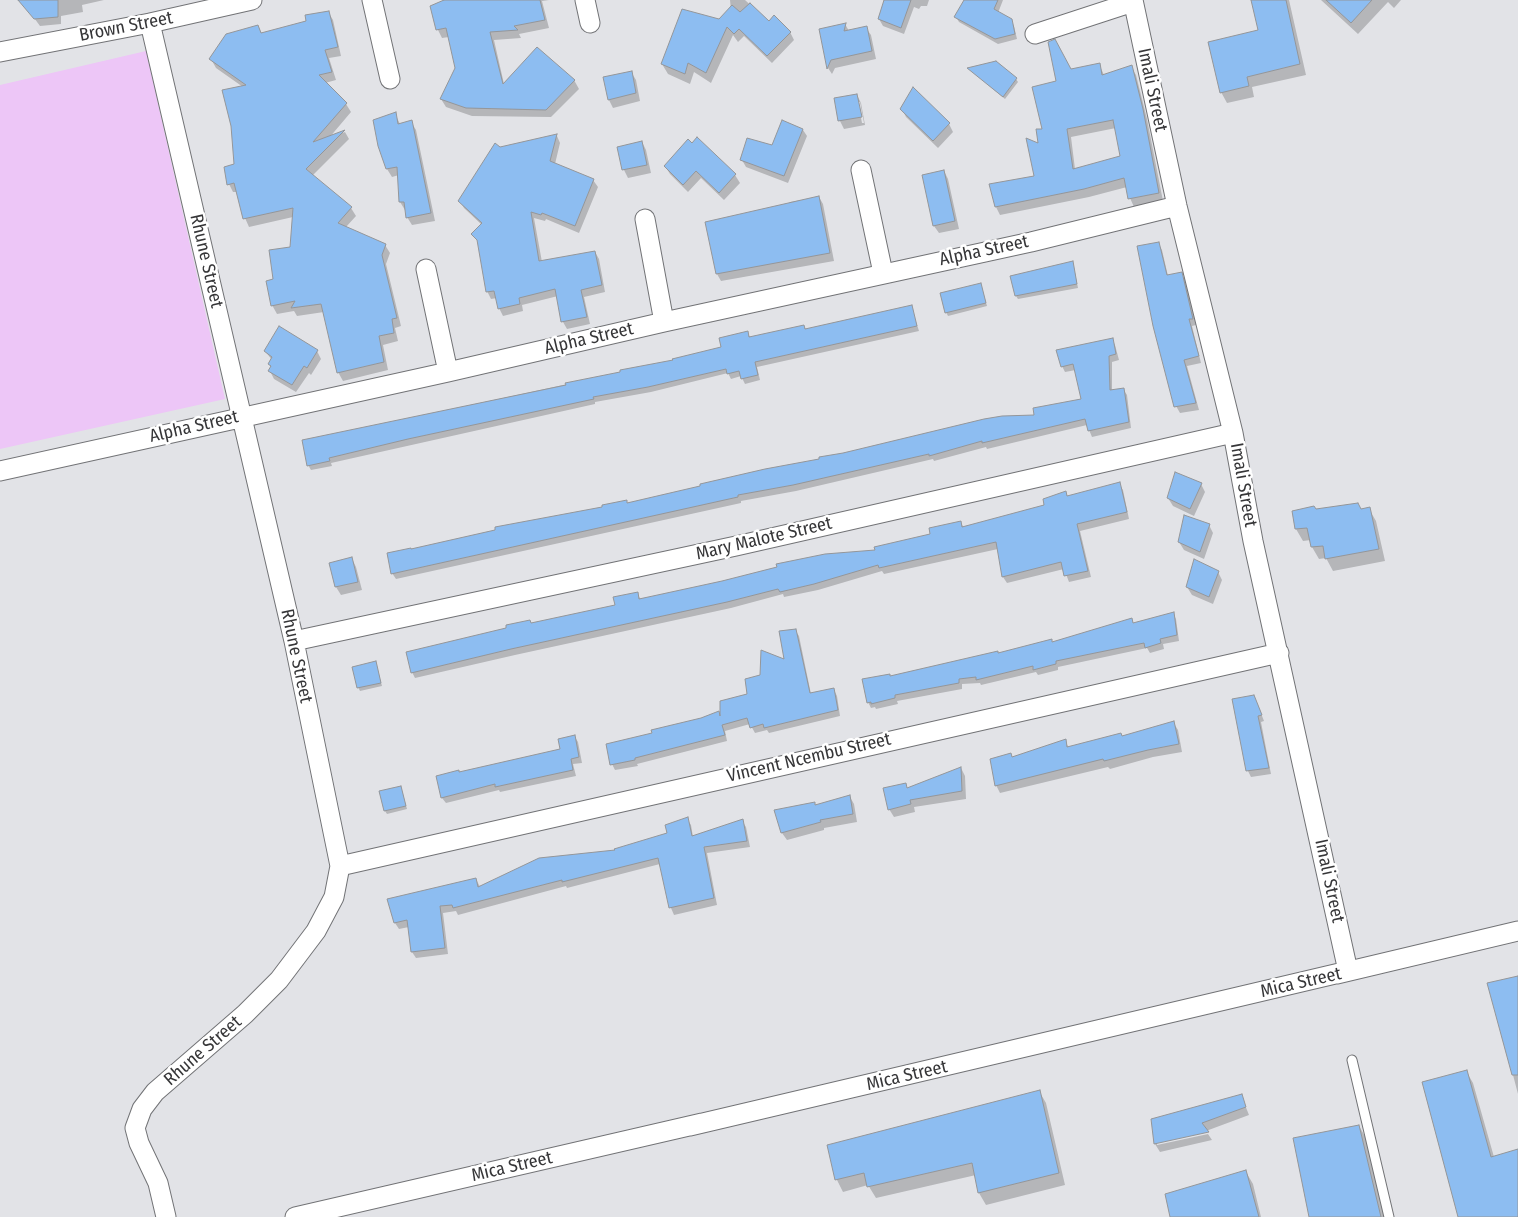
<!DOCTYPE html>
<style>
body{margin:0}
canvas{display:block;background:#e2e3e7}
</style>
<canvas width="1518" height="1217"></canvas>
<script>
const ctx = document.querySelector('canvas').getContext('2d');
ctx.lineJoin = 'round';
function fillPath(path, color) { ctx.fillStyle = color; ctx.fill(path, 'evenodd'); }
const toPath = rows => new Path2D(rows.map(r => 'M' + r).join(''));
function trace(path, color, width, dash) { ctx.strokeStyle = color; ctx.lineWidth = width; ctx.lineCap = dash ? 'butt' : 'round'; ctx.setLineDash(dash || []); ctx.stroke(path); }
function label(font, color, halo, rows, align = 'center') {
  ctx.font = font + ' "Fira Sans Condensed",sans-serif'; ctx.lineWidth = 5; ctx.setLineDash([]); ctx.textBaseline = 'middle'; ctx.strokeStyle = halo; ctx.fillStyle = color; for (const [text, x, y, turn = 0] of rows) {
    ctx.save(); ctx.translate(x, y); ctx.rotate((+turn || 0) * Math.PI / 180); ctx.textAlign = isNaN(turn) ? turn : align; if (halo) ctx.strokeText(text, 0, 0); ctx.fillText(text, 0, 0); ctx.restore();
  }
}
const green = toPath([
 [146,51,225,399,0,449,0,85]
]);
const shadow = toPath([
 [28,0,104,0,82,5,83,12,61,16,61,24,40,26,29,11],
 [443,0,549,0,542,1,549,28,519,34,521,38,494,40,504,84,574,80,579,89,551,117,472,116,446,107,441,99,456,68,449,37,442,38,438,30,432,7,443,2],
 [730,0,745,0,769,22,790,32,794,40,772,63,744,36,738,42,733,35,711,83,694,72,690,84,668,74,662,64,728,23,733,31],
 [886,0,929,0,927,6,921,6,919,9,914,7,904,34,883,26,879,19],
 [965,0,1003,0,998,13,1011,20,1014,26,1017,39,998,44,959,22,956,17],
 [1252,0,1289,0,1306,75,1252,87,1254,97,1227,103,1221,92,1260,31],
 [1321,0,1401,0,1394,8,1388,2,1358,34],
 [328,12,333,20,341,56,329,58,336,80,325,83,346,104,351,112,329,138,345,132,349,139,312,176,351,208,356,216,346,227,385,245,390,253,386,264,401,326,395,328,398,341,383,345,388,370,343,381,338,372,324,312,297,316,294,311,277,314,272,305,274,280,291,248,293,217,249,227,245,218,237,192,233,192,229,184,235,165,243,87,216,68,211,59,258,26,262,34,307,22],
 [845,24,849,31,866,28,871,35,876,59,835,68,832,74,828,68,820,30],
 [1099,64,1104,75,1131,67,1136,75,1147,119,1163,201,1134,207,1130,198,1127,187,1089,197,1000,215,996,207,1036,177,1039,144,1057,82,1070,70],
 [1116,128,1121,157,1075,169,1071,137],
 [969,69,1016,79,1018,82,1005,99],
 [631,72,636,80,640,101,613,108,609,100,605,78],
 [857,95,861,103,865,125,844,129,840,121,836,99],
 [858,102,860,102,864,123,862,123],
 [902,109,949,124,953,132,938,148,906,117],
 [395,114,400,124,411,122,416,130,435,221,412,225,407,217,406,210,405,210,400,202,399,175,392,177,387,169,379,145],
 [803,130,807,136,788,183,746,167,742,160,773,146],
 [557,136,560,143,555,164,593,180,598,187,579,233,546,219,545,221,534,218,542,262,595,252,599,259,605,292,584,297,590,324,567,329,563,322,558,296,522,305,523,311,503,316,499,308,497,298,491,299,487,291,479,243,473,234,482,225,464,208,460,201,499,149],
 [698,139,735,175,740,183,724,200,701,178,688,192,670,174,665,166],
 [642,142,646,150,651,173,628,178,624,170,619,148],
 [944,171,948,179,959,229,939,233,934,226],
 [819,197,823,204,834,261,721,281,717,274,790,202],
 [1158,243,1162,250,1168,276,1181,274,1185,280,1196,325,1192,326,1201,363,1187,366,1199,410,1180,413,1176,406],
 [1073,262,1078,288,1018,299,1016,296],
 [982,288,987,306,948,316,946,312],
 [911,306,919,331,757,367,760,380,745,384,741,376,731,379,728,373,651,392,595,402,595,404,331,463,332,466,311,470,308,465,304,441,674,361,722,348,747,333,751,338,804,326,806,330],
 [1112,339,1115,345,1119,360,1112,362,1112,391,1123,389,1127,395,1131,428,1092,437,1087,425,987,449,986,447,934,461,933,459,796,491,741,501,741,503,396,579,392,573,626,501,628,504,1036,417,1082,400,1076,370,1065,372,1062,366],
 [265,351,317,351,321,359,311,375,309,373,296,392,274,379,270,371,271,368,269,364,272,360],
 [1119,484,1123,490,1129,519,1080,531,1091,577,1069,582,1064,569,1007,583,1003,577,998,549,884,574,882,571,818,590,784,597,783,594,731,608,515,655,415,678,412,672,532,624,616,606,637,593,641,600,877,551,932,535,961,523,964,528,1046,505,1065,492,1068,497],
 [1201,484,1205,492,1194,516,1173,506,1168,498],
 [1369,509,1376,521,1385,561,1333,571,1326,558,1319,559,1312,547,1311,540,1303,541,1296,529,1293,512],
 [1209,525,1213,533,1204,559,1184,550,1179,542],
 [352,559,356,567,362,590,341,595,336,587,331,563],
 [1218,572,1222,580,1213,604,1192,595,1187,587],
 [1173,613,1176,619,1179,641,1163,644,1164,649,1150,653,1147,648,1058,667,1058,670,1038,675,1036,672,981,685,980,683,962,684,962,689,897,701,898,704,876,709,875,707,871,708,868,702,890,678,998,654,1051,640,1052,643,1132,620,1134,624],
 [795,630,799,636,811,694,834,690,837,696,840,716,769,733,767,730,755,733,750,724,725,731,727,741,637,764,638,766,615,770,612,764,653,734,719,713,722,718,748,695,762,676,786,661],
 [376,663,382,686,360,691,358,687],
 [1257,703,1264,721,1261,722,1271,774,1251,777,1248,771],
 [1173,722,1178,730,1182,752,1153,757,1110,769,1108,767,1000,793,996,785,1013,759,1065,741,1069,748,1122,737],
 [575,737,578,742,582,763,573,764,576,776,500,792,499,790,446,803,442,798,459,774,561,750],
 [961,768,965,776,966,799,914,807,915,812,894,817,889,809,907,789],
 [401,787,407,809,387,814,385,811],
 [850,797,854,804,857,822,824,828,824,830,787,840,782,833,776,811,815,806],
 [687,819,691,825,693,837,742,821,746,827,750,847,707,853,717,905,674,915,671,908,660,864,567,888,566,886,458,915,456,911,443,913,448,954,416,958,412,952,409,927,399,929,395,923,389,900,476,879,480,887,616,851,669,834],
 [1518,977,1518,1094,1489,984],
 [1466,1071,1473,1083,1494,1157,1518,1151,1518,1217,1459,1217],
 [1039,1091,1046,1103,1065,1185,986,1205,979,1193,976,1175,876,1198,868,1185,843,1192,837,1180,828,1146],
 [1241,1095,1249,1115,1206,1131,1157,1142,1157,1145,1208,1134,1212,1140,1160,1152,1155,1144,1153,1120],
 [1359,1126,1366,1138,1384,1217,1311,1217],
 [1246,1172,1253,1184,1261,1217,1172,1217]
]);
const building = toPath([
 [18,0,58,0,58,17,34,19,18,0],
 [444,0,540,0,545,20,514,26,518,30,490,32,503,84,537,47,575,80,546,110,466,108,440,99,455,68,446,28,436,30,430,6,444,0],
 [884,0,911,0,901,28,878,19,884,0],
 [964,0,998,0,994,9,1012,19,1015,34,995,39,954,17,964,0],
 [1251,0,1286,0,1300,64,1247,77,1249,86,1220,93,1208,42,1258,30,1251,0],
 [1326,0,1372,0,1351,23,1326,0],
 [750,3,769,21,774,15,791,32,767,56,739,29,734,34,727,27,706,73,688,63,685,74,661,64,682,9,719,19,732,5,740,12,750,3],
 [329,11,338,47,325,50,332,72,319,75,347,103,313,142,345,130,306,169,352,207,338,223,386,244,382,255,397,318,392,319,394,333,379,336,384,362,337,373,321,304,291,308,295,301,271,306,266,281,273,279,269,250,290,247,293,208,243,219,234,183,227,185,224,167,234,164,231,126,222,90,246,85,209,59,226,34,258,25,261,33,306,21,305,15,329,11],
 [846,23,844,31,867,26,872,51,831,60,827,69,819,29,846,23],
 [1055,39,1071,69,1100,63,1102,75,1132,65,1143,109,1159,193,1128,199,1124,178,1084,189,995,207,989,184,1034,176,1026,138,1038,143,1036,129,1042,129,1032,87,1056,81,1048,42,1055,39],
 [1113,120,1120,156,1073,169,1067,129,1113,120],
 [996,61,1017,78,1003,97,967,68,996,61],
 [632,71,636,93,608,100,603,77,632,71],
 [913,87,950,123,933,141,900,109,913,87],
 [857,94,862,117,838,121,834,98,857,94],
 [396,112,398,124,412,120,431,213,406,218,404,202,399,202,397,167,386,169,378,146,373,120,396,112],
 [782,120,803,129,784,176,740,160,747,138,772,145,782,120],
 [557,134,550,161,594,179,575,226,542,213,541,215,531,212,539,261,595,251,602,285,581,290,587,317,561,322,555,289,519,298,520,304,498,309,494,291,486,292,477,240,471,234,482,223,458,201,495,143,500,147,557,134],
 [697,137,736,174,719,193,696,171,683,185,664,166,688,139,692,143,697,137],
 [642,141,647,165,622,170,617,147,642,141],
 [944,170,955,221,933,226,922,175,944,170],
 [819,196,830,253,716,274,705,222,819,196],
 [1159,242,1167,275,1182,272,1193,319,1189,319,1199,356,1184,360,1196,403,1174,407,1153,326,1137,246,1159,242],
 [1073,261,1077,284,1015,296,1010,276,1073,261],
 [981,283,986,303,945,313,940,293,981,283],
 [912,305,917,326,755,362,758,375,741,379,739,371,727,374,726,369,648,387,593,397,594,399,408,439,329,458,330,461,307,466,302,440,566,385,565,383,620,372,620,370,673,360,672,359,721,347,719,338,748,331,749,337,804,325,805,329,912,305],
 [279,326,318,350,307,368,304,366,292,385,268,371,271,366,268,364,272,357,264,351,279,326],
 [1113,338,1116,354,1109,356,1110,390,1124,388,1129,422,1088,431,1085,419,982,443,982,441,929,456,929,454,793,485,738,495,738,497,391,574,387,553,411,548,411,549,495,530,495,527,602,507,602,505,627,500,627,503,700,486,700,484,765,469,819,459,819,457,843,453,984,419,1002,416,1034,415,1033,408,1081,399,1073,364,1061,367,1056,350,1113,338],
 [1175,472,1202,483,1190,509,1167,498,1175,472],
 [1120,482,1127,512,1077,524,1088,571,1064,576,1061,562,1002,577,996,542,879,568,878,565,814,584,780,592,778,589,727,602,511,649,411,673,406,652,506,628,506,625,530,620,531,623,615,605,613,597,638,592,639,599,722,581,777,567,776,564,825,554,875,550,874,547,930,534,929,528,961,521,962,527,1044,505,1043,499,1066,491,1067,496,1120,482],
 [1358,503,1361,509,1370,507,1379,549,1325,559,1323,546,1311,547,1307,528,1295,529,1292,511,1314,506,1316,509,1358,503],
 [1184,515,1210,524,1200,552,1178,542,1184,515],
 [352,557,358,582,335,587,329,563,352,557],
 [1194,559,1219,571,1209,597,1186,587,1194,559],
 [1174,612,1177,635,1160,639,1161,643,1145,648,1144,643,1056,661,1056,664,1033,670,1033,666,976,680,976,677,959,679,959,683,895,695,895,698,871,704,871,702,867,703,862,679,890,674,890,676,998,651,998,653,1052,639,1052,642,1132,618,1133,623,1174,612],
 [796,629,810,693,834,688,838,710,764,728,763,724,750,728,747,718,722,725,725,735,635,758,635,760,610,765,606,744,652,733,651,730,701,718,719,711,720,716,720,701,747,694,745,679,760,675,761,650,784,659,779,631,796,629],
 [376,661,381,683,357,688,352,667,376,661],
 [1254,695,1262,715,1258,716,1269,768,1246,771,1232,699,1254,695],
 [1174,721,1179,744,1148,750,1104,761,1103,759,995,786,990,759,1011,753,1012,757,1066,739,1067,747,1121,733,1122,736,1174,721],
 [575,735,579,757,571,759,573,770,495,787,495,784,441,798,436,776,459,770,459,772,560,749,558,739,575,735],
 [961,767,962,791,910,800,911,804,888,810,883,788,906,783,907,788,961,767],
 [401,786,406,806,384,811,379,791,401,786],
 [850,795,853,814,820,820,821,822,781,833,774,810,815,802,815,805,850,795],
 [688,817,692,836,743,819,747,841,704,847,714,898,669,908,658,858,562,882,562,880,453,908,452,905,440,906,445,948,411,952,407,920,394,923,387,899,476,878,478,887,539,858,615,850,614,849,667,833,665,825,688,817],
 [1518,976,1518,1075,1512,1075,1487,983,1518,976],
 [1467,1070,1491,1157,1518,1149,1518,1217,1458,1217,1422,1082,1467,1070],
 [1040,1090,1059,1173,978,1193,972,1163,867,1187,864,1173,835,1180,827,1145,1040,1090],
 [1242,1094,1246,1107,1202,1123,1209,1132,1154,1144,1151,1119,1242,1094],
 [1359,1125,1381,1217,1309,1217,1293,1138,1359,1125],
 [1246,1170,1259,1217,1170,1217,1165,1194,1246,1170]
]);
const lane = toPath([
 [1352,1060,1389,1217]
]);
const street = toPath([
 [372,0,390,79],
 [585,0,590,23],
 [150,23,294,641,340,866,334,897,316,931,279,980,245,1014,155,1092,142,1109,135,1128,139,1143,158,1183,166,1217],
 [1035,34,1133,2],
 [0,52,150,23,252,0],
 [861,170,883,273],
 [645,219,664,322],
 [426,269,448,372],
 [0,471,448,372,664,322,1031,242,1177,206],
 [294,641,736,546,1233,433],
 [340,866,1279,653],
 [1337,974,1518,931],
 [690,1126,1348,971,1253,541,1233,433,1177,206,1133,0],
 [295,1217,702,1123]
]);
const streetNames = [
 ["Brown Street",126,27,-11],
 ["Imali Street",1152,90,78],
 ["Alpha Street",984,251,-12],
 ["Rhune Street",206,261,77],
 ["Alpha Street",589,339,-13],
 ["Alpha Street",194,427,-13],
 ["Imali Street",1243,485,80],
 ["Mary Malote Street",764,539,-13],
 ["Rhune Street",296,656,78],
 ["Vincent Ncembu Street",809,758,-13],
 ["Imali Street",1329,881,78],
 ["Mica Street",1301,983,-13],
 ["Rhune Street",203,1051,-41],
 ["Mica Street",907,1076,-13],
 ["Mica Street",512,1167,-13]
];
fillPath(green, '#edc6f7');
fillPath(shadow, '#0003');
fillPath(building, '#8dbdf1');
trace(building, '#949699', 1);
trace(lane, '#727376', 11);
trace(street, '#727376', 21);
trace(lane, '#fff', 9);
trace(street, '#fff', 19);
label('18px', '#363638', '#fff', streetNames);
</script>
